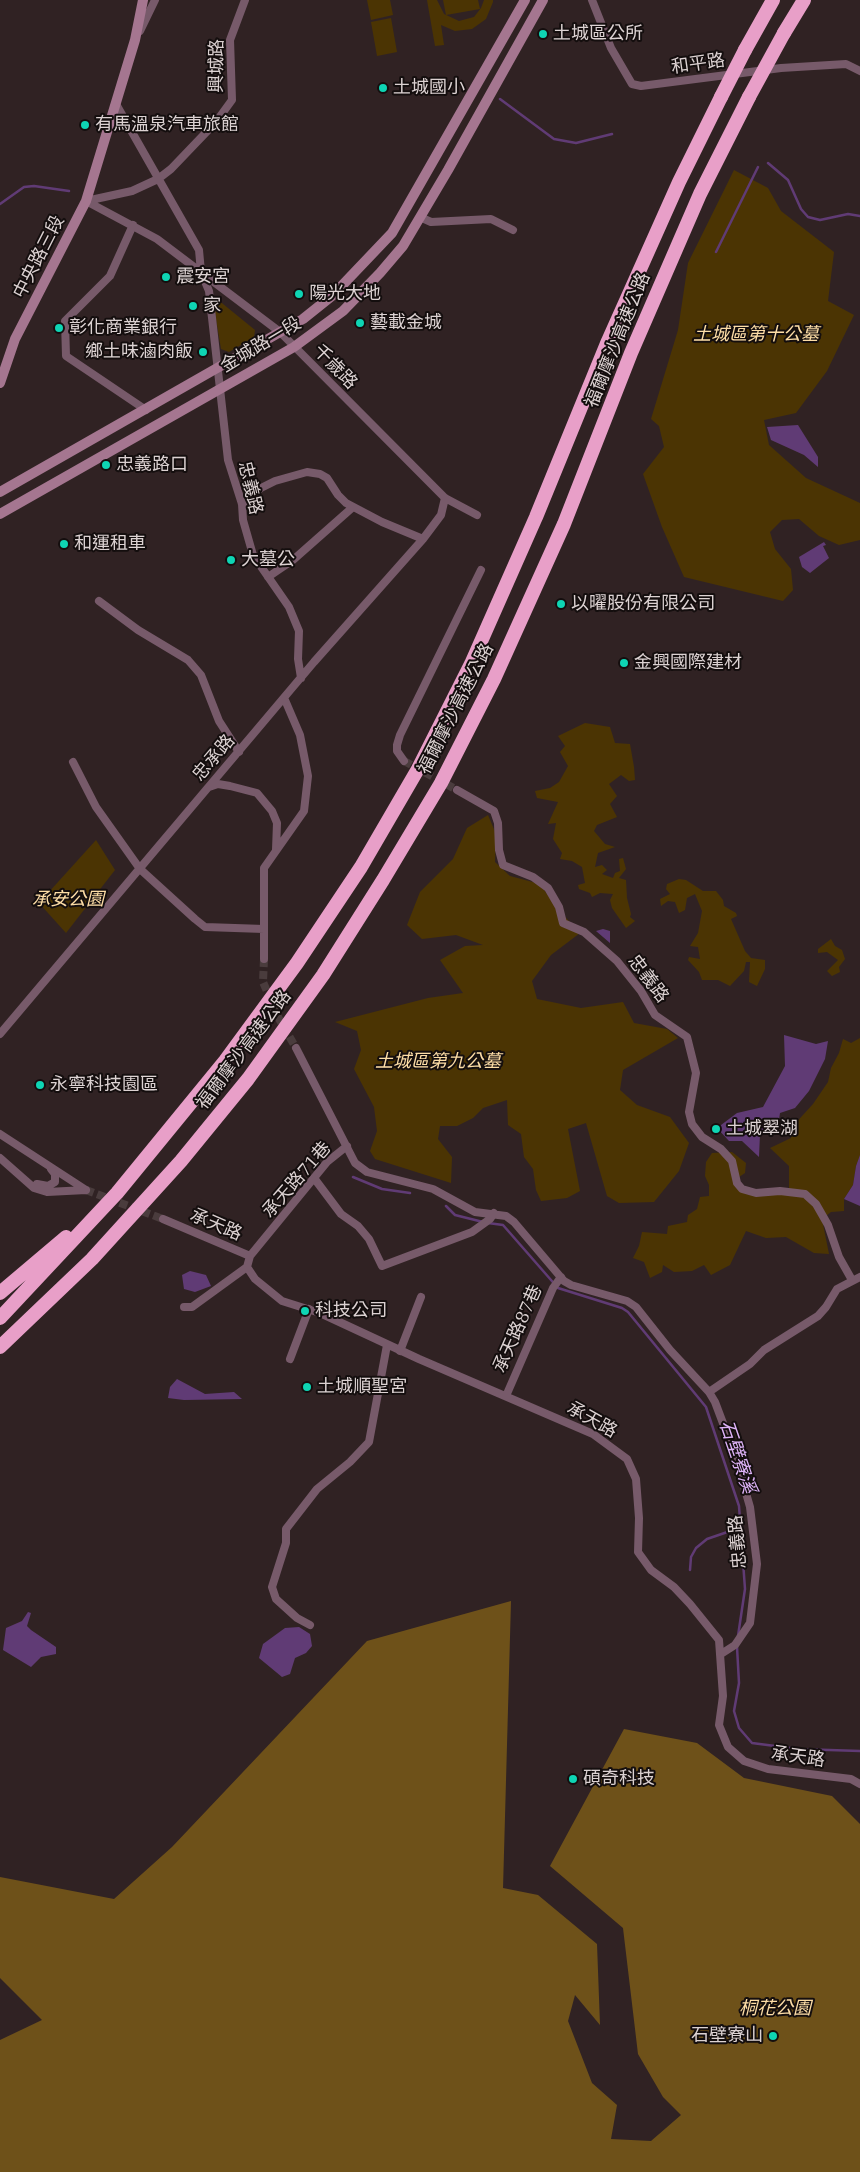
<!DOCTYPE html>
<meta charset="utf-8">
<style>
body{margin:0}
canvas{display:block;background:#302223}
</style>
<canvas width="860" height="2172"></canvas>
<script>
const ctx = document.querySelector('canvas').getContext('2d');
ctx.lineJoin = 'round';
function fillPath(path, color) { ctx.fillStyle = color; ctx.fill(path, 'evenodd'); }
const toPath = rows => new Path2D(rows.map(r => 'M' + r).join(''));
function trace(path, color, width, dash) { ctx.strokeStyle = color; ctx.lineWidth = width; ctx.lineCap = dash ? 'butt' : 'round'; ctx.setLineDash(dash || []); ctx.stroke(path); }
function label(font, color, halo, rows, align = 'center') {
  ctx.font = font + ' "IBM Plex Serif","Noto Sans TC",serif'; ctx.lineWidth = 4; ctx.setLineDash([]); ctx.textBaseline = 'middle'; ctx.strokeStyle = halo; ctx.fillStyle = color; for (const [text, x, y, turn = 0] of rows) {
    ctx.save(); ctx.translate(x, y); ctx.rotate((+turn || 0) * Math.PI / 180); ctx.textAlign = isNaN(turn) ? turn : align; if (halo) ctx.strokeText(text, 0, 0); ctx.fillText(text, 0, 0); ctx.restore();
  }
}
const green = toPath([
 [367,0,390,0,393,15,371,20],
 [427,0,437,0,444,14,459,21,474,17,481,8,484,0,493,0,493,2,486,19,472,29,455,31,441,25,444,45,435,46],
 [443,0,478,0,480,9,446,15],
 [391,18,397,52,377,56,371,22],
 [734,170,768,188,781,211,834,252,828,301,854,315,827,371,796,413,764,420,769,445,806,478,860,503,860,540,839,545,819,536,799,519,782,520,770,532,775,549,791,569,793,590,783,601,684,577,662,527,643,474,664,447,659,426,651,419,678,330,688,263],
 [212,295,255,330,254,337,229,352,221,349],
 [585,723,610,727,615,743,630,744,634,767,635,780,629,781,621,775,609,784,617,796,610,804,617,817,597,825,594,831,605,844,615,847,598,853,595,867,602,865,607,870,602,874,613,878,615,873,620,871,619,859,623,858,626,869,619,878,626,880,627,898,631,914,630,917,635,921,626,928,612,908,610,900,613,894,600,893,592,897,590,893,579,889,578,885,585,883,582,867,572,861,560,859,562,853,553,839,556,823,548,824,558,802,537,798,535,791,550,788,559,782,568,766,560,752,565,746,558,736],
 [488,815,496,834,495,862,510,876,540,884,557,908,580,933,551,955,532,981,537,999,581,1008,623,1002,634,1023,667,1029,678,1038,623,1070,620,1090,637,1105,670,1117,689,1143,679,1171,654,1202,619,1203,607,1196,586,1123,568,1129,580,1191,567,1198,541,1201,536,1190,533,1169,524,1157,521,1134,508,1125,507,1100,483,1108,473,1118,457,1126,440,1126,438,1139,452,1157,451,1183,375,1159,370,1151,377,1131,374,1107,354,1069,361,1050,357,1031,335,1022,428,998,463,993,440,960,465,946,483,945,456,935,422,939,407,925,420,892,453,859,467,828],
 [96,840,115,870,66,933,39,903],
 [679,879,686,880,703,891,716,891,723,900,724,906,736,913,737,916,731,919,745,951,751,958,765,960,765,969,757,986,749,982,750,962,746,962,744,971,730,986,718,980,702,980,699,972,688,960,689,957,700,959,698,947,690,946,698,933,702,911,695,894,687,898,685,910,679,913,675,902,668,901,661,906,660,899,670,894,666,889,667,884],
 [831,939,835,946,842,950,845,959,839,967,840,972,832,976,827,971,838,960,827,952,818,953,818,949],
 [860,1038,860,1156,856,1166,853,1185,844,1199,844,1211,831,1212,822,1219,829,1254,814,1253,786,1237,766,1238,746,1231,730,1265,711,1275,704,1265,692,1271,674,1272,663,1265,662,1272,650,1278,644,1262,633,1258,639,1246,642,1232,667,1234,668,1226,687,1222,688,1215,697,1209,700,1197,709,1196,709,1185,705,1176,706,1162,712,1153,732,1152,746,1163,745,1173,736,1179,740,1189,789,1194,789,1166,770,1148,791,1138,792,1127,813,1104,828,1082,831,1068,839,1053,843,1039,851,1043]
]);
const forest = toPath([
 [511,1601,503,1888,538,1895,597,1944,600,2025,575,1995,568,2021,592,2083,617,2105,611,2139,651,2141,681,2115,663,2097,638,2054,623,1928,550,1866,624,1729,697,1743,744,1778,832,1796,860,1824,860,2172,0,2172,0,2040,42,2020,0,1978,0,1877,114,1899,172,1847,367,1641]
]);
const water = toPath([
 [798,425,818,457,818,467,804,455,771,440,767,427],
 [824,542,826,545,823,546,829,558,810,573,802,567,799,557],
 [603,929,610,931,610,943,596,931],
 [784,1035,816,1044,828,1041,825,1059,809,1091,795,1108,780,1113,778,1126,760,1134,759,1157,742,1141,729,1141,717,1128,737,1113,763,1107,785,1066],
 [860,1155,860,1206,844,1199,853,1185,856,1166],
 [190,1271,206,1275,211,1286,195,1292,184,1289,182,1275],
 [177,1379,205,1394,234,1392,242,1399,184,1400,168,1398,170,1387],
 [28,1612,31,1613,27,1626,31,1630,56,1647,56,1654,41,1657,31,1667,3,1650,6,1628,22,1621],
 [299,1627,310,1634,312,1646,306,1653,295,1658,290,1674,282,1677,259,1658,263,1644,285,1628]
]);
const stream = toPath([
 [500,99,554,139,576,143,612,134],
 [768,163,788,180,801,209,808,217,820,220,848,214,860,216],
 [0,204,24,187,34,186,69,191],
 [716,252,758,167],
 [353,1177,382,1189,410,1193],
 [446,1206,455,1215,483,1222],
 [488,1223,503,1225,558,1288,622,1308,628,1312,706,1407,739,1506,745,1589,738,1636],
 [690,1570,691,1557,696,1548,707,1539,742,1527],
 [737,1647,739,1683,734,1711,739,1728,752,1743,798,1749,860,1751]
]);
const streetTunnel = toPath([
 [404,761,457,790],
 [264,959,263,982,278,1017,296,1048],
 [86,1190,163,1219]
]);
const street = toPath([
 [592,0,611,48,632,84,641,86,781,68,846,64,860,71],
 [140,31,155,0],
 [116,104,199,250,201,272,209,291,228,460,242,504,243,520,253,555,289,607,299,631,298,659,301,678],
 [86,201,157,239,280,332,445,498,477,515],
 [86,201,132,191,158,179,171,169,216,122,232,100,230,40,245,0],
 [420,217,431,222,491,219,513,230],
 [133,225,110,276,65,321,66,356,146,410],
 [242,504,261,488,275,481,307,472,320,474,327,478,338,495,346,503,382,522,423,539],
 [268,577,293,560,353,507],
 [99,601,138,630,188,660,201,675,219,721,239,752],
 [404,761,397,751,397,745,400,735,481,570],
 [73,762,96,807,140,869,195,919,205,927,264,929],
 [209,787,218,784,230,786,257,793,272,811,277,823,276,850],
 [457,790,494,811,498,823,499,850,503,865,533,877,548,888,559,907,563,923,584,932,617,961,641,991,655,1015,687,1037,696,1073,689,1112,692,1124,702,1137,721,1149,732,1161,737,1183,742,1189,756,1193,780,1191,805,1194,816,1204,828,1225,839,1257,852,1280],
 [264,959,264,868,304,811,308,776,300,735,285,700],
 [0,1034,314,662,423,539,441,515,445,498],
 [296,1048,355,1163,367,1172,433,1189,475,1212,506,1216,514,1222,564,1281,571,1285,627,1301,636,1307,670,1350,709,1392,715,1402,735,1455,750,1507,757,1564,750,1623,735,1645,721,1654],
 [0,1134,86,1190],
 [347,1146,327,1162,250,1256,247,1267,255,1279,282,1301,320,1313,419,1359,593,1434,627,1459,636,1479,639,1518,638,1552,651,1570,674,1587,690,1604,719,1640,723,1696,719,1725,728,1747,744,1761,768,1769,851,1779,860,1784],
 [0,1158,34,1188,47,1192,86,1190],
 [314,1178,341,1214,358,1226,369,1239,382,1266,472,1232,490,1219,494,1213],
 [37,1184,48,1186,55,1182,55,1174,51,1169],
 [163,1219,250,1256],
 [184,1307,192,1307,247,1267],
 [400,1351,421,1297],
 [290,1359,309,1309],
 [709,1392,750,1364,764,1350,818,1316,826,1307,837,1289,860,1277],
 [506,1396,553,1288,561,1277],
 [310,1625,297,1618,276,1599,272,1587,286,1543,286,1529,317,1489,350,1462,369,1442,387,1345]
]);
const secondary = toPath([
 [0,383,15,339,86,201,135,40,143,0],
 [0,492,303,319,333,295,392,233,525,0],
 [0,514,294,347,343,311,380,273,403,246,448,170,543,0]
]);
const highway = toPath([
 [784,33,804,0],
 [745,50,773,0],
 [0,1293,66,1237],
 [0,1318,117,1193,225,1061,297,963,361,867,418,769,471,664,536,517,608,341,679,182,721,97],
 [0,1347,92,1259,181,1161,248,1079,323,975,383,880,441,783,494,679,564,524,631,353,700,194,749,97]
]);
const highwayBridge = toPath([
 [721,97,745,50],
 [749,97,784,33]
]);
const markers = [
 [543,34,5,"#0ed5b4"],
 [383,88,5,"#0ed5b4"],
 [85,125,5,"#0ed5b4"],
 [166,277,5,"#0ed5b4"],
 [299,294,5,"#0ed5b4"],
 [193,306,5,"#0ed5b4"],
 [360,323,5,"#0ed5b4"],
 [59,328,5,"#0ed5b4"],
 [203,352,5,"#0ed5b4"],
 [106,465,5,"#0ed5b4"],
 [64,544,5,"#0ed5b4"],
 [231,560,5,"#0ed5b4"],
 [561,604,5,"#0ed5b4"],
 [624,663,5,"#0ed5b4"],
 [40,1085,5,"#0ed5b4"],
 [716,1129,5,"#0ed5b4"],
 [305,1311,5,"#0ed5b4"],
 [307,1387,5,"#0ed5b4"],
 [573,1779,5,"#0ed5b4"],
 [773,2036,5,"#0ed5b4"]
];
const poiNames = [
 ["土城區公所",553,34],
 ["土城國小",393,88],
 ["有馬溫泉汽車旅館",95,125],
 ["震安宮",176,277],
 ["陽光大地",309,294],
 ["家",203,306],
 ["藝載金城",370,323],
 ["彰化商業銀行",69,328],
 ["鄉土味滷肉飯",193,352,"right"],
 ["忠義路口",116,465],
 ["和運租車",74,544],
 ["大墓公",241,560],
 ["以曜股份有限公司",571,604],
 ["金興國際建材",634,663],
 ["永寧科技園區",50,1085],
 ["土城翠湖",726,1129],
 ["科技公司",315,1311],
 ["土城順聖宮",317,1387],
 ["碩奇科技",583,1779],
 ["石壁寮山",763,2036,"right"]
];
const streetNames = [
 ["和平路",698,64,-8],
 ["興城路",217,66,-89],
 ["中央路三段",39,257,-63],
 ["福爾摩沙高速公路",618,340,-68],
 ["金城路一段",261,345,-31],
 ["千歲路",335,367,46],
 ["忠義路",250,488,77],
 ["福爾摩沙高速公路",456,709,-63],
 ["忠承路",214,758,-50],
 ["忠義路",648,979,53],
 ["福爾摩沙高速公路",244,1050,-53],
 ["承天路71巷",297,1180,-49],
 ["承天路",216,1225,23],
 ["承天路87巷",518,1329,-66],
 ["承天路",592,1420,29],
 ["忠義路",738,1542,-95],
 ["承天路",798,1757,8]
];
const parkNames = [
 ["土城區第十公墓",756,335],
 ["承安公園",68,900],
 ["土城區第九公墓",438,1062],
 ["桐花公園",775,2009]
];
const waterNames = [
 ["石壁寮溪",737,1457,71]
];
fillPath(green, '#4b3403');
fillPath(forest, '#6e5119');
fillPath(water, '#603b75');
trace(stream, '#603b75', 2.5);
trace(streetTunnel, '#4a3c3d', 8, [8, 4]);
trace(street, '#775a6a', 8);
trace(secondary, '#a57690', 10);
trace(highway, '#e89fc8', 14);
trace(highwayBridge, '#e89fc8', 14);
for (const [x, y, r, color] of markers) { const dot = new Path2D(); dot.arc(x, y, r, 0, 2 * Math.PI); ctx.fillStyle = color; ctx.fill(dot); trace(dot, '#140e0e', 2); }
label('18px', '#dcd2d2', '#140e0e', poiNames, 'left');
label('18px', '#dcd2d2', '#140e0e', streetNames);
label('italic 18px', '#fddda6', '#140e0e', parkNames);
label('italic 19px', '#deb3f8', '#140e0e', waterNames);
</script>
